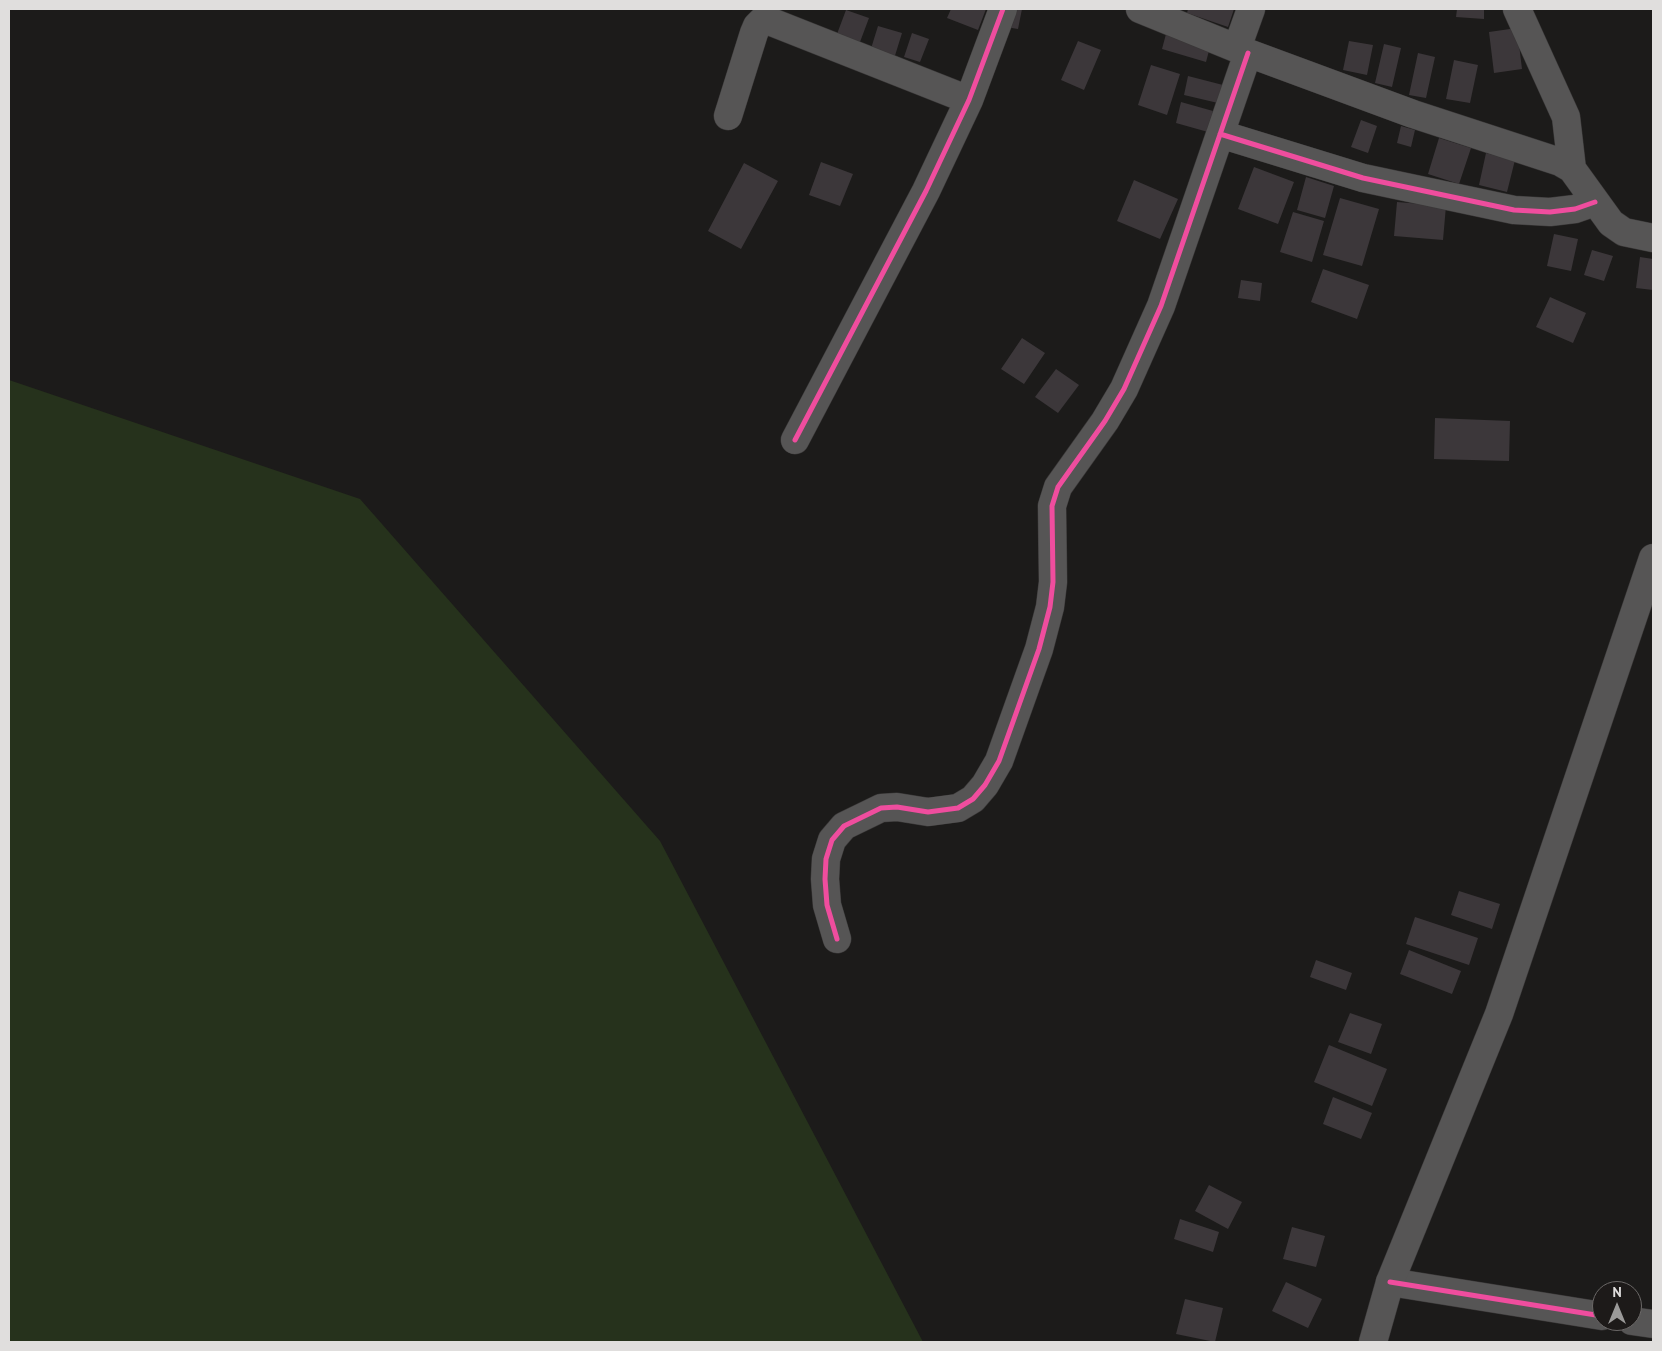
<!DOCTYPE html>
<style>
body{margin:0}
#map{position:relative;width:1662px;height:1351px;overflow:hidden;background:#1c1b1a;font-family:"PT Sans",sans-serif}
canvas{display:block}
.frame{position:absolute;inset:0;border:10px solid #e0dedd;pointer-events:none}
.north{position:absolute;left:1592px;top:1281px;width:50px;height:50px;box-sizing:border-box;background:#1d1a19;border:1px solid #6b6867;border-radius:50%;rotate:0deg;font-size:14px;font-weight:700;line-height:20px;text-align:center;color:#e0dedd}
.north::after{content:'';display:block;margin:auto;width:18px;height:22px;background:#9b9a99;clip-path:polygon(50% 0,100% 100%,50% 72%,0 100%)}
</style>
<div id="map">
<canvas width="1662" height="1351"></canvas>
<div class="frame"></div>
<div class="north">N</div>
</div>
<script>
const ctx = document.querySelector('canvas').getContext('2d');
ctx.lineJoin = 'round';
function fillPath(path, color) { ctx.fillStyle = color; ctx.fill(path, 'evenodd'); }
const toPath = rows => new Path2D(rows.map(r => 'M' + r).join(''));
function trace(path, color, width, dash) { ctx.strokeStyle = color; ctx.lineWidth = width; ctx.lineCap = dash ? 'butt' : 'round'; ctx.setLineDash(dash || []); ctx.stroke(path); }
const green = toPath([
 [9,380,360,499,660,841,923,1342,9,1342]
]);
const building = toPath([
 [951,9,986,9,978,30,947,18],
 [1010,9,1022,9,1018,29,1006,27],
 [1188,9,1234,9,1228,27,1187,13],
 [1457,9,1484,9,1484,19,1456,17],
 [846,10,869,18,857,50,834,42],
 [878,26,902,33,893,62,869,55],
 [1517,28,1522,69,1494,73,1489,32],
 [912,33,929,39,920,62,904,57],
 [1166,34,1210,47,1206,62,1162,49],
 [1078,41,1101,50,1084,90,1061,80],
 [1349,41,1373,45,1367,75,1343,70],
 [1384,44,1401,48,1392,87,1375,83],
 [1418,53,1435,57,1426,98,1409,95],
 [1454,60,1478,65,1470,103,1446,99],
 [1151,65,1180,74,1167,115,1138,105],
 [1188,76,1223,85,1218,103,1184,95],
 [1181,102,1213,111,1208,132,1176,123],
 [1361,120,1377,126,1368,153,1351,147],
 [1401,126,1415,130,1411,147,1397,143],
 [1439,138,1471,148,1459,184,1428,174],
 [1486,153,1515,160,1507,192,1479,185],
 [821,162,853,174,840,206,809,195],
 [744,163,778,181,741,249,708,231],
 [1254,167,1294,182,1278,224,1238,209],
 [1306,177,1334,186,1325,218,1297,210],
 [1134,180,1178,199,1160,239,1117,221],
 [1340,198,1379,209,1362,266,1323,255],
 [1397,202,1446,206,1443,240,1394,236],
 [1293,212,1324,221,1312,262,1280,252],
 [1554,234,1578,239,1571,271,1547,266],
 [1592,250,1613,256,1604,281,1584,275],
 [1640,257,1653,259,1653,290,1636,288],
 [1323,269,1369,285,1357,319,1311,302],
 [1241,280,1262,283,1260,301,1238,298],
 [1550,297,1586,313,1573,343,1536,327],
 [1022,338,1045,353,1024,384,1001,369],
 [1056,369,1079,385,1058,413,1035,397],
 [1435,418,1510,421,1509,461,1434,459],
 [1459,891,1500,904,1492,929,1451,915],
 [1415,917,1478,938,1469,965,1406,944],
 [1409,950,1461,971,1452,994,1400,974],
 [1316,960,1352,973,1346,990,1310,977],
 [1350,1013,1382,1024,1371,1054,1338,1042],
 [1329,1045,1387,1069,1372,1106,1314,1082],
 [1333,1097,1372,1113,1361,1139,1323,1124],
 [1209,1185,1242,1202,1228,1229,1195,1211],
 [1180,1219,1219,1232,1213,1252,1174,1239],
 [1292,1227,1325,1236,1316,1267,1283,1259],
 [1286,1282,1322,1299,1308,1328,1272,1311],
 [1185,1299,1223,1308,1215,1342,1176,1334]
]);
const minor = toPath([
 [1140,9,1248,53,1413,114,1560,162,1572,169,1611,223,1624,232,1653,238],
 [1517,9,1566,117,1572,169],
 [1237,48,1251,9],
 [728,116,754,33,757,26,762,21,769,21,969,100],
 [1220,134,1363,178,1514,210,1550,212,1575,209,1595,202],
 [795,440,926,191,969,100,1003,9],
 [837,939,827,905,825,879,826,859,832,840,844,826,881,808,897,807,928,812,958,808,973,799,985,785,999,761,1039,649,1050,607,1053,582,1052,506,1058,487,1105,421,1124,389,1161,306,1248,53],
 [1390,1282,1602,1316],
 [1632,1321,1653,1324]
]);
const secondary = toPath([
 [1373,1342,1390,1282,1499,1014,1653,558]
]);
const cycleway = toPath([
 [1220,134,1363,178,1514,210,1550,212,1575,209,1595,202],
 [795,440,926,191,969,100,1003,9],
 [837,939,827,905,825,879,826,859,832,840,844,826,881,808,897,807,928,812,958,808,973,799,985,785,999,761,1039,649,1050,607,1053,582,1052,506,1058,487,1105,421,1124,389,1161,306,1248,53],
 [1390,1282,1602,1316]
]);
fillPath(green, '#26321c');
fillPath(building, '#3c373a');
trace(minor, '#3a3838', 29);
trace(secondary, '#3a3838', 29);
trace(minor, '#565555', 28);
trace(secondary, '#565555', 28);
trace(cycleway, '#ef4d9e', 5);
</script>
